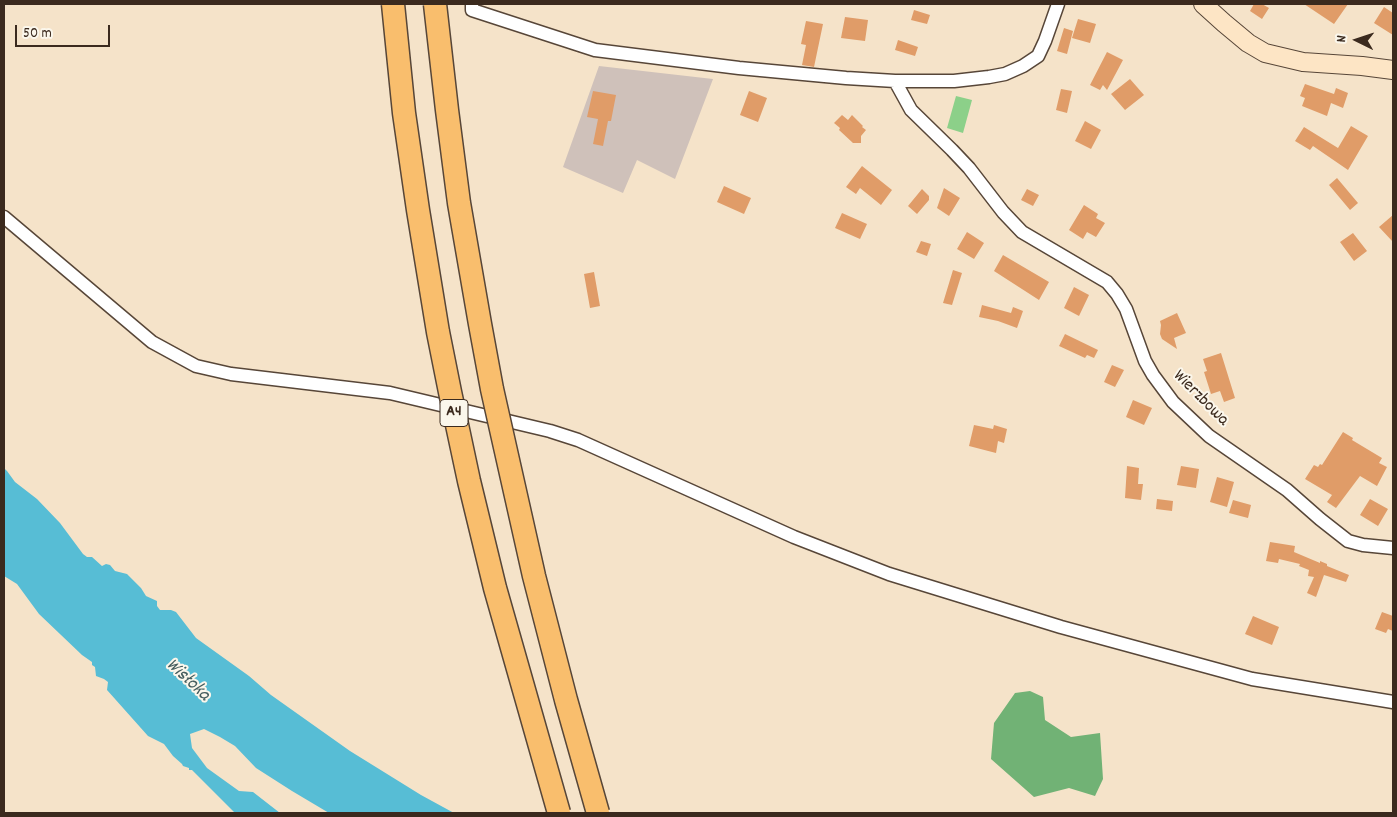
<!DOCTYPE html>
<meta charset="utf-8">
<style>
body{margin:0}
#map{position:relative;width:1397px;height:817px;overflow:hidden;background:#f5e3c9;font-family:Dekko,sans-serif}
canvas{display:block}
.frame{position:absolute;inset:0;border:5px solid #3b2a1e;pointer-events:none}
.north{position:absolute;left:1332px;top:15px;width:50px;height:50px;-webkit-text-stroke:4px #fbf7ec;paint-order:stroke;rotate:274deg;font-size:14px;font-weight:700;line-height:20px;text-align:center;color:#3b2a1e}
.north::after{content:'';display:block;margin:auto;width:18px;height:22px;background:#3b2a1e;clip-path:polygon(50% 0,100% 100%,50% 72%,0 100%)}
.scale{position:absolute;left:15px;top:25px;width:95px;height:22px;box-sizing:border-box;border:2px solid #3b2a1e;border-top:0;padding-left:6px;font-size:15px;line-height:18px;white-space:nowrap;color:#3b2a1e;-webkit-text-stroke:4px #fbf7ec;paint-order:stroke}
</style>
<div id="map">
<canvas width="1397" height="817"></canvas>
<div class="frame"></div>
<div class="north">N</div>
<div class="scale">50 m</div>
</div>
<script>
const ctx = document.querySelector('canvas').getContext('2d');
ctx.lineJoin = 'round';
function fillPath(path, color) { ctx.fillStyle = color; ctx.fill(path, 'evenodd'); }
const toPath = rows => new Path2D(rows.map(r => 'M' + r).join(''));
function trace(path, color, width, dash) { ctx.strokeStyle = color; ctx.lineWidth = width; ctx.lineCap = dash ? 'butt' : 'round'; ctx.setLineDash(dash || []); ctx.stroke(path); }
function label(font, color, halo, rows, align = 'center') {
  ctx.font = font + ' Dekko,sans-serif'; ctx.lineWidth = 4; ctx.setLineDash([]); ctx.textBaseline = 'middle'; ctx.strokeStyle = halo; ctx.fillStyle = color; for (const [text, x, y, turn = 0] of rows) {
    ctx.save(); ctx.translate(x, y); ctx.rotate((+turn || 0) * Math.PI / 180); ctx.textAlign = isNaN(turn) ? turn : align; if (halo) ctx.strokeText(text, 0, 0); ctx.fillText(text, 0, 0); ctx.restore();
  }
}
const industrial = toPath([
 [599,66,713,79,675,179,637,160,623,193,563,167]
]);
const green = toPath([
 [956,96,972,100,963,133,947,128]
]);
const forest = toPath([
 [1030,691,1043,697,1045,720,1071,737,1100,733,1103,779,1095,796,1069,788,1034,797,991,759,994,723,1015,693]
]);
const water = toPath([
 [4,468,7,471,15,482,37,499,60,523,83,554,87,557,92,557,102,566,106,564,110,565,115,571,127,574,141,588,146,596,157,601,157,606,160,610,171,610,176,612,196,638,249,676,271,695,350,751,421,795,454,813,329,813,292,791,256,768,235,746,220,737,204,729,190,734,192,748,207,768,239,791,253,792,280,813,235,813,192,770,189,770,189,768,183,766,182,764,173,756,164,744,148,736,107,690,108,682,104,679,96,676,95,667,92,665,92,662,82,655,39,614,17,584,4,576]
]);
const building = toPath([
 [1254,4,1262,4,1269,8,1262,19,1250,11],
 [1304,4,1348,4,1334,24],
 [1384,7,1393,13,1393,35,1374,23],
 [914,10,930,15,927,24,911,20],
 [845,17,868,20,865,41,841,38],
 [1078,19,1096,24,1090,43,1072,38],
 [806,21,823,24,814,67,802,65,806,45,801,44],
 [1064,28,1073,31,1067,54,1057,51],
 [898,40,918,47,915,56,895,50],
 [1107,52,1123,60,1107,90,1103,85,1100,90,1090,85],
 [1130,79,1144,95,1125,110,1111,94],
 [1305,84,1334,94,1336,88,1348,93,1343,108,1331,103,1327,116,1302,106,1305,98,1300,96],
 [1061,89,1072,91,1067,113,1056,110],
 [593,91,616,95,611,121,608,121,603,146,593,144,598,119,587,117],
 [749,91,767,98,758,122,740,115],
 [842,115,848,120,852,115,863,126,862,127,866,130,861,136,861,143,853,143,839,130,840,128,834,123],
 [1085,121,1101,130,1091,149,1075,141],
 [1351,126,1368,136,1348,170,1313,146,1310,150,1295,141,1304,127,1338,148],
 [862,166,892,190,881,205,860,188,856,194,846,187],
 [1337,178,1358,203,1350,210,1329,185],
 [724,186,751,198,744,214,717,202],
 [944,188,960,198,949,216,937,208],
 [922,189,929,196,929,200,917,214,908,206],
 [1027,189,1039,195,1033,206,1021,200],
 [1084,205,1098,214,1096,218,1105,223,1096,237,1087,232,1083,239,1069,230],
 [842,213,867,224,860,239,835,228],
 [1393,215,1393,242,1379,227],
 [967,232,984,243,974,259,957,249],
 [1353,233,1367,251,1354,261,1340,242],
 [921,241,931,244,927,256,916,252],
 [1003,255,1049,282,1039,300,994,271],
 [953,270,962,273,952,305,943,303],
 [594,272,600,306,590,308,584,274],
 [1074,287,1089,295,1079,316,1064,308],
 [982,305,1011,313,1013,307,1023,311,1017,328,998,321,979,317],
 [1177,313,1186,333,1174,338,1177,349,1162,339,1160,334,1161,325,1160,321],
 [1065,334,1098,350,1094,358,1087,355,1085,358,1059,346],
 [1221,353,1235,398,1224,402,1220,391,1211,394,1204,372,1207,371,1203,359],
 [1112,365,1124,370,1115,387,1104,382],
 [1133,400,1152,408,1144,425,1126,417],
 [974,425,993,429,994,425,1007,429,1004,443,998,441,996,453,969,446],
 [1343,432,1353,438,1352,440,1382,458,1379,463,1387,467,1377,486,1360,476,1336,508,1327,502,1332,495,1305,479,1314,465,1318,467,1320,464,1322,465],
 [1127,466,1139,468,1138,484,1143,484,1141,500,1125,498],
 [1181,466,1199,469,1196,488,1177,485],
 [1217,477,1234,482,1227,507,1210,502],
 [1157,499,1173,501,1172,511,1156,509],
 [1370,499,1388,509,1378,526,1360,515],
 [1233,500,1251,505,1248,518,1229,513],
 [1270,542,1295,546,1294,552,1320,563,1320,561,1327,564,1327,566,1349,575,1346,582,1324,575,1316,597,1307,593,1314,577,1308,576,1309,570,1299,566,1300,564,1279,559,1278,563,1266,561],
 [1382,612,1393,616,1393,631,1388,629,1386,633,1375,629],
 [1253,616,1279,627,1272,645,1245,634]
]);
const street = toPath([
 [472,4,472,10,595,50,739,68,846,78,895,81,954,81,989,77,1005,74,1023,66,1038,56,1045,41,1058,4],
 [895,81,911,110,952,150,969,168,1003,212,1022,232,1107,282,1117,294,1126,309,1145,361,1153,375,1173,402,1209,436,1287,490,1320,519,1348,541,1363,545,1393,548],
 [4,217,152,342,196,366,231,374,390,393,550,431,578,440,794,537,889,574,1061,627,1252,679,1393,702]
]);
const secondary = toPath([
 [1203,4,1224,23,1248,43,1265,53,1303,62,1362,66,1393,70]
]);
const highwayBridge = toPath([
 [393,4,404,113,418,210,438,332,450,392,469,481,495,588,559,813],
 [435,4,447,110,459,203,480,324,492,389,534,576,566,700,598,813]
]);
const shields = [
 [454,413,28]
];
const shieldNames = [
 ["A4",454,413]
];
const streetNames = [
 ["Wierzbowa",1200,399,45]
];
const waterNames = [
 ["Wisłoka",187,681,43]
];
fillPath(industrial, '#cfc1ba');
fillPath(green, '#8cd089');
fillPath(forest, '#71b275');
fillPath(water, '#57bdd5');
fillPath(building, '#e09c68');
trace(street, '#574638', 15);
trace(secondary, '#574638', 20);
trace(street, '#fff', 12);
trace(secondary, '#fde5c5', 18);
trace(highwayBridge, '#574638', 25, []);
trace(highwayBridge, '#f9be6d', 22);
for (const [x, y, w] of shields) { const box = new Path2D(); box.roundRect(x - w / 2, y - 13.5, w, 27, 4); ctx.fillStyle = '#fbf7ec'; ctx.fill(box); trace(box, '#3b2a1e', 1); }
label('bold 16px', '#3b2a1e', null, shieldNames);
label('18px', '#3b2a1e', '#fbf7ec', streetNames);
label('italic 19px', '#455d5e', '#fbf7ec', waterNames);
</script>
